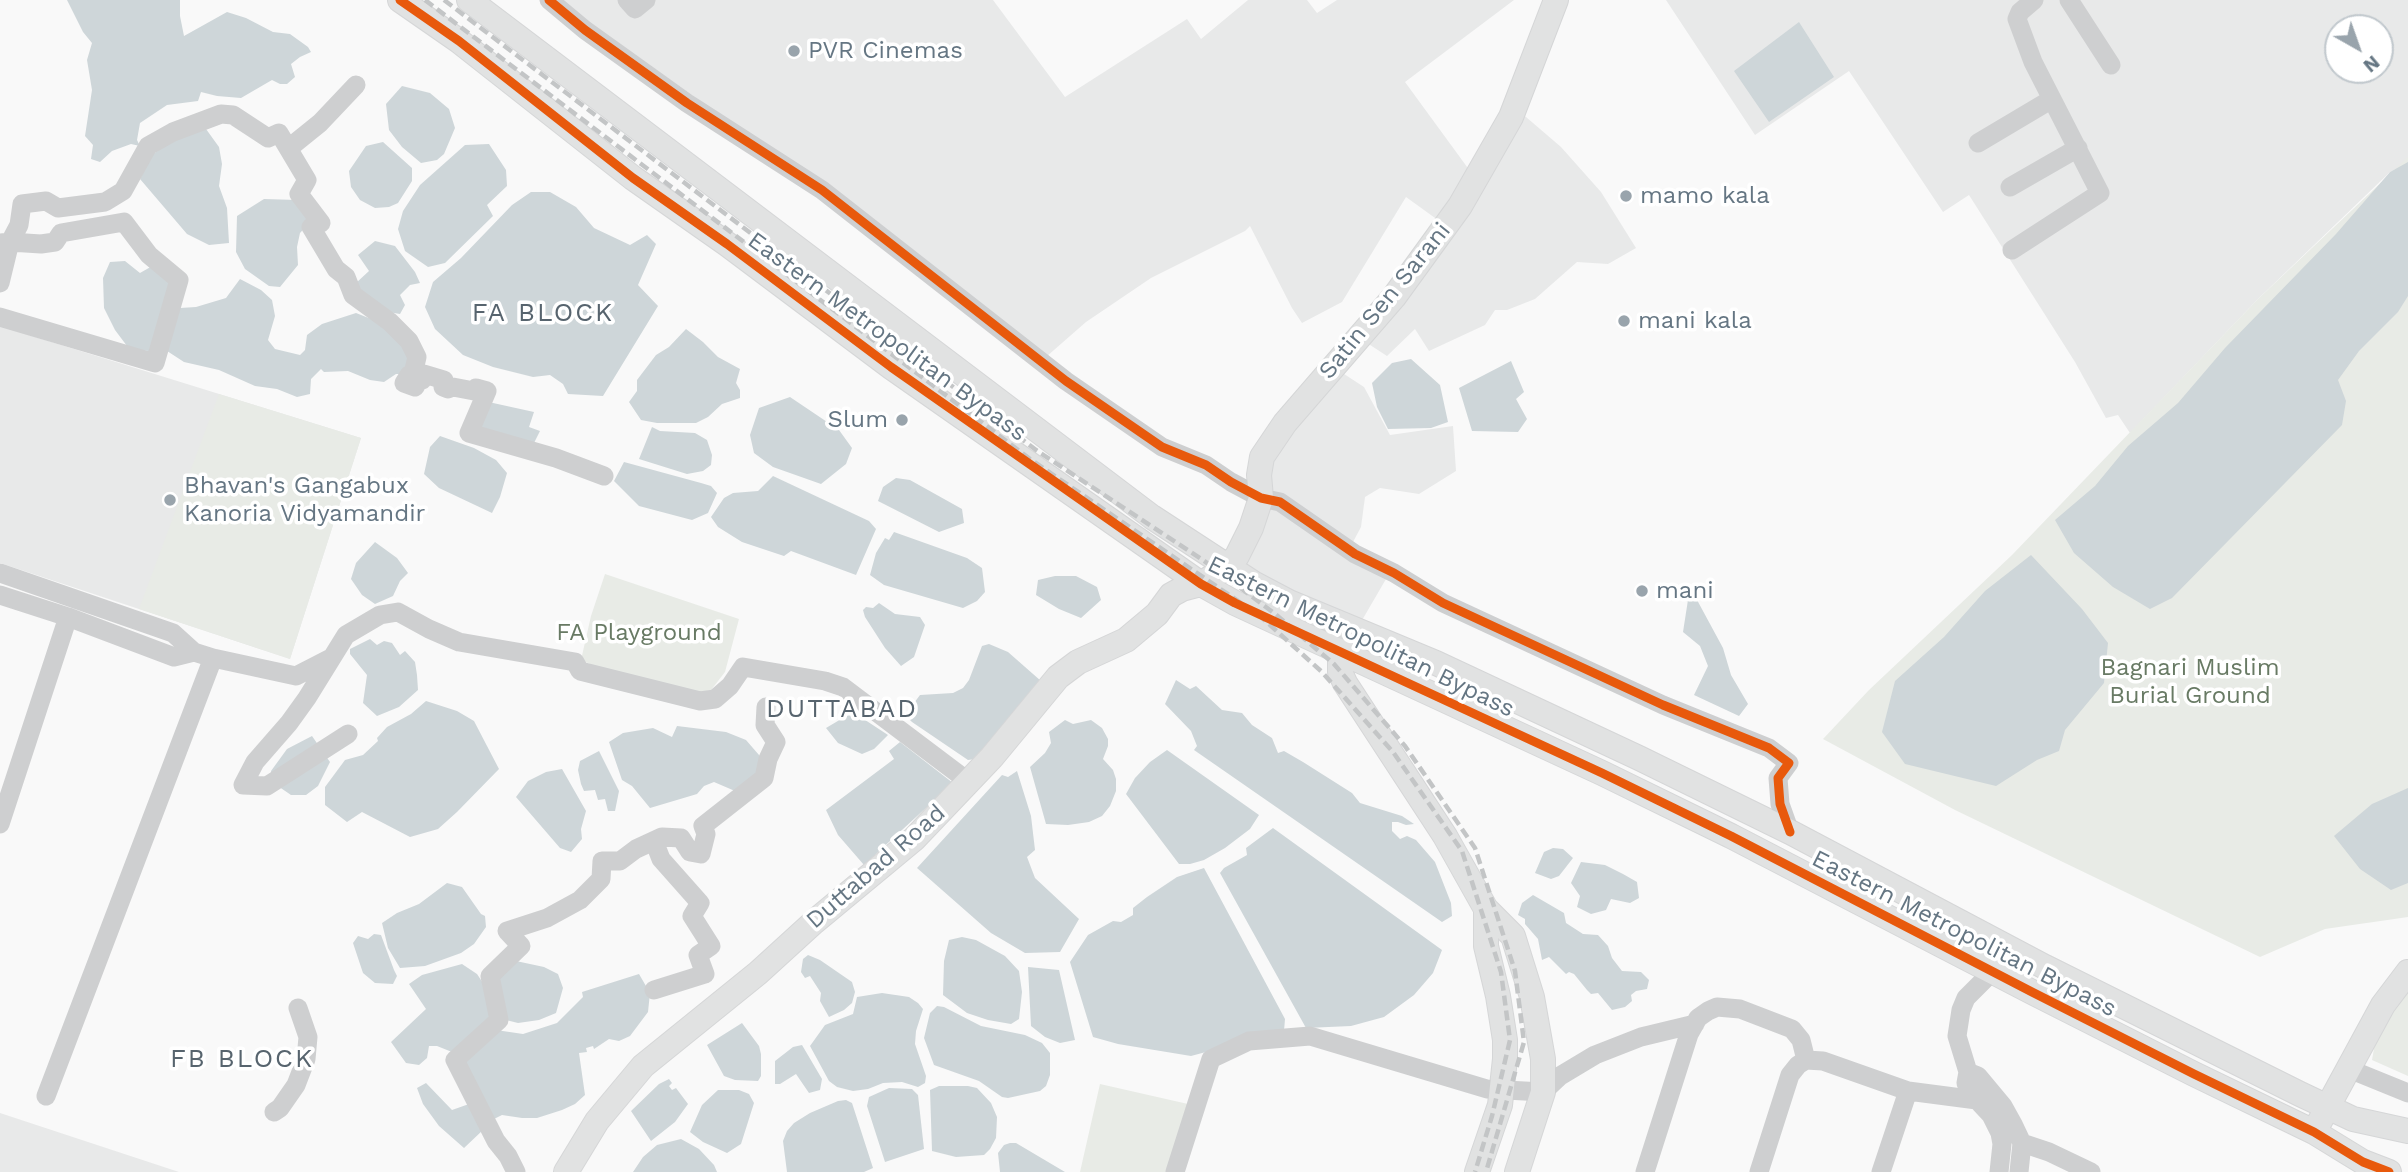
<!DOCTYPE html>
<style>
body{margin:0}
#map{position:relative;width:2408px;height:1172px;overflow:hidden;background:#f9f9f9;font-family:"Work Sans",sans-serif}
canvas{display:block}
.north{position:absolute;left:2324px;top:14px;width:70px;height:70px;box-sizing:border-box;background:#fff;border:2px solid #c1c8cd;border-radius:50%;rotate:140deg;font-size:19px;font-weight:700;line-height:28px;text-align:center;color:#657683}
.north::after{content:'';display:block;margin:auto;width:24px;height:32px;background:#99a4ac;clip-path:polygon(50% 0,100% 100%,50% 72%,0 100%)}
</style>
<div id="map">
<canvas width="2408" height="1172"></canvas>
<div class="north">N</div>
</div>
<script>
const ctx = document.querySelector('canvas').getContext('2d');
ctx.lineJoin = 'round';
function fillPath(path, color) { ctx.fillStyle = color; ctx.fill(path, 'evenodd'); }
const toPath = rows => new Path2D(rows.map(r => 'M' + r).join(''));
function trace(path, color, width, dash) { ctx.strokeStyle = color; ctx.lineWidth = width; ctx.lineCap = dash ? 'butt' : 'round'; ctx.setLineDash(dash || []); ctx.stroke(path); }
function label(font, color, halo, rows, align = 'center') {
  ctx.font = font + ' "Work Sans",sans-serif'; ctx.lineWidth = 7; ctx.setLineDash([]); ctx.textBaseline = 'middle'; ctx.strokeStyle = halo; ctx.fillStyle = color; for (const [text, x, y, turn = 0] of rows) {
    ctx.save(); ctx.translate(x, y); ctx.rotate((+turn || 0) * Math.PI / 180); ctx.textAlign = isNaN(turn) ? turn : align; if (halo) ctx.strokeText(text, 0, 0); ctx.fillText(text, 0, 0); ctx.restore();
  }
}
const built = toPath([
 [558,0,993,0,1065,97,1187,19,1201,39,1248,0,1307,0,1317,13,1337,0,1514,0,1405,82,1470,171,1442,223,1406,197,1342,302,1302,323,1292,308,1250,226,1245,231,1151,278,1086,322,1046,357,771,151],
 [1666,0,2408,0,2408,163,2390,172,2258,299,2130,433,2118,415,2106,418,2075,362,1969,195,1943,212,1849,71,1755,135],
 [2338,28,2380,28,2380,70,2338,70],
 [1519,111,1561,147,1601,192,1636,248,1608,264,1577,262,1535,299,1507,310,1495,310,1485,325,1429,351,1415,329,1387,356,1364,341],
 [0,326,361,438,290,659,0,563],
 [1341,372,1364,387,1390,435,1453,426,1456,471,1419,494,1380,488,1365,497,1361,527,1346,555,1386,579,1361,622,1236,566,1269,455],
 [0,1113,179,1172,0,1172]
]);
const green = toPath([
 [2408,157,2408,917,2325,929,2260,957,1955,810,1823,739,1869,690,2012,555,2258,299],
 [219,394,361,438,290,659,139,609],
 [605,574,739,619,725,672,711,690,699,693,597,667,581,660,591,616],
 [2408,985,2408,1076,2372,1060,2375,1043],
 [1100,1084,1188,1104,1169,1172,1080,1172]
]);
const water = toPath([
 [67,0,180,0,180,16,184,36,227,12,246,18,273,32,290,34,308,47,311,52,300,57,291,64,295,77,287,84,280,84,272,80,241,98,217,96,201,92,198,101,167,105,140,123,137,140,140,146,131,144,112,151,100,162,91,159,93,145,85,136,92,90,87,60,92,43,83,32],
 [1799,22,1834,77,1769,122,1734,71],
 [402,86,430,93,449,109,455,128,444,154,437,160,421,163,402,147,389,130,386,104],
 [206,129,219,147,222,164,219,186,227,208,229,243,209,245,187,234,140,179,153,154,178,137],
 [383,142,412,168,412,181,398,203,389,207,375,208,360,200,351,187,349,171,366,146],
 [489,144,506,170,507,186,487,205,493,216,445,263,428,267,405,251,398,229,403,211,420,185,465,145],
 [2408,162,2408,296,2398,312,2359,351,2338,380,2346,401,2342,425,2172,598,2150,609,2113,587,2074,553,2055,520,2095,486,2128,446,2178,403,2225,348,2336,234,2390,172],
 [531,192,550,192,576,207,594,228,630,245,647,235,656,244,638,285,658,306,603,396,568,394,563,384,550,375,533,377,493,367,463,355,435,329,425,307,433,282,461,258,512,205],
 [264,199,297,200,313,219,300,233,297,247,298,265,280,287,269,286,245,269,236,252,237,216],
 [375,241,395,246,415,272,420,283,410,285,400,295,405,305,400,314,388,312,367,300,356,283,369,271,358,255],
 [125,261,140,273,154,265,164,272,172,289,149,351,130,350,115,330,104,308,103,278,110,262],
 [240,279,261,290,272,300,275,316,268,340,275,349,300,355,305,350,307,335,322,324,356,313,389,326,407,337,410,374,396,374,384,382,370,380,348,371,324,372,321,369,311,379,310,394,297,397,277,389,255,386,219,370,184,362,164,349,180,308,196,307,226,298],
 [686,329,703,342,718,357,740,369,736,383,740,390,740,398,722,404,708,417,696,423,657,423,641,420,629,402,637,391,637,380,656,355,669,347],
 [1411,359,1440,385,1448,422,1431,428,1388,429,1377,407,1372,383,1392,363],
 [1511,361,1524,392,1516,399,1527,419,1518,432,1472,431,1459,388],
 [790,397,839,430,852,448,846,464,821,484,773,467,754,453,750,435,759,408],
 [484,401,534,412,529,427,540,431,532,447,473,430],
 [652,427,660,431,695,433,707,440,712,455,711,465,703,471,687,474,639,459],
 [440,436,474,448,496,460,507,473,500,497,492,513,439,488,424,474,430,447],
 [624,462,701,483,711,486,717,493,708,513,692,520,639,506,614,481],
 [773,476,869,521,876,529,856,575,791,551,784,556,742,542,718,527,711,517,724,498,733,493,758,491],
 [896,478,910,480,962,509,964,523,939,532,878,501,883,487],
 [894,532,967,558,982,568,985,592,977,601,963,608,884,585,870,575,876,553,885,538,889,540],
 [375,542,397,558,408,573,400,581,393,596,375,604,362,595,351,579,356,563],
 [2031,555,2082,609,2108,643,2104,683,2065,730,2059,751,2037,760,1996,786,1905,764,1882,732,1895,681,1944,637,1985,591],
 [1055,576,1076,576,1097,587,1101,600,1081,618,1059,609,1036,595,1038,580],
 [1690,587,1723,648,1731,675,1748,704,1739,716,1694,695,1708,666,1700,646,1683,632],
 [879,603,895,614,920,617,925,625,914,657,901,666,885,648,865,617,863,610,866,607,873,608],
 [370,639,377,645,384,641,392,643,400,655,405,651,415,662,417,675,418,690,399,707,377,716,363,703,367,675,350,654,350,649],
 [989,644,1008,652,1041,681,975,759,968,760,912,722,908,718,911,707,920,695,953,693,963,688,969,680,982,646],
 [1176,680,1190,689,1196,686,1222,710,1242,713,1252,725,1272,738,1278,753,1284,751,1303,762,1352,793,1360,803,1402,816,1414,824,1406,825,1398,822,1392,822,1392,831,1400,839,1407,836,1416,840,1435,862,1451,903,1452,916,1442,922,1194,750,1197,746,1191,731,1165,704],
 [426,701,457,711,474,721,499,769,457,812,438,829,410,837,362,812,347,822,325,805,325,787,345,760,363,755,378,741,377,738,387,727,411,714],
 [853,712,888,735,874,749,862,754,838,743,826,728],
 [1065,720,1073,724,1091,720,1102,728,1108,739,1108,746,1103,759,1113,770,1116,779,1116,791,1110,806,1102,816,1089,822,1068,825,1046,824,1030,767,1045,753,1051,743,1049,732],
 [677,726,726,732,746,740,759,755,765,770,735,791,714,782,704,786,697,794,650,808,632,786,622,780,609,742,623,733,653,728,672,737],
 [312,736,330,762,318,786,306,795,291,795,272,782,271,771,287,749],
 [900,742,953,783,864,865,838,835,826,810,894,759,889,751],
 [1167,750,1259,815,1250,829,1225,848,1204,860,1190,864,1179,864,1126,794,1135,778,1150,762],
 [599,751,619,791,615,811,608,811,605,799,598,800,595,790,584,791,581,784,578,770,580,761],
 [562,769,586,811,581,829,582,839,571,852,560,848,516,797,528,781,546,772],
 [1017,771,1031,816,1035,850,1027,857,1035,878,1079,919,1060,952,1025,953,991,933,917,868,1002,775,1008,777],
 [2408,788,2408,883,2391,890,2360,869,2334,836,2372,804],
 [1273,828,1442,950,1433,973,1414,995,1384,1017,1351,1026,1306,1028,1220,873,1224,868,1247,855,1246,848],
 [1553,848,1563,849,1573,858,1559,876,1551,879,1535,873,1544,852],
 [1581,862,1605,865,1623,874,1637,882,1639,898,1630,903,1611,899,1606,910,1591,914,1577,907,1580,896,1571,883],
 [1204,868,1285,1019,1284,1031,1191,1056,1118,1044,1093,1037,1070,962,1088,935,1113,921,1121,922,1133,915,1133,908,1147,897,1177,877],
 [447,883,462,887,481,914,485,916,486,927,474,944,461,953,425,966,400,968,388,948,382,923,397,913,419,904],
 [1533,895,1564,913,1566,923,1583,934,1598,935,1608,946,1612,958,1622,971,1641,972,1649,980,1647,989,1636,991,1631,995,1632,1001,1625,1007,1612,1010,1598,993,1591,994,1587,990,1574,974,1569,972,1566,974,1549,957,1542,960,1538,939,1525,924,1525,919,1518,915,1522,903],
 [374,934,381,935,394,970,397,976,393,984,375,983,363,973,353,943,358,936,368,939],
 [962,937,976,940,1005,956,1019,971,1022,992,1019,1019,1011,1024,988,1020,967,1013,943,995,944,961,949,940],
 [808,955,820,960,852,982,855,992,852,1003,844,1010,829,1017,820,1001,821,993,810,976,805,978,801,972,803,959],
 [516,961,544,967,558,974,563,988,556,1013,539,1020,518,1023,506,1020,498,977],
 [462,964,477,974,487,989,493,1017,452,1052,437,1046,429,1046,427,1058,419,1065,406,1063,391,1042,426,1009,409,984,422,975],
 [1028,967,1059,970,1075,1040,1060,1043,1045,1037,1031,1026],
 [639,974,650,993,648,1012,630,1036,619,1041,609,1039,594,1049,593,1046,586,1048,587,1052,579,1053,585,1095,575,1104,562,1110,537,1118,522,1118,502,1115,492,1120,462,1062,496,1030,523,1034,557,1023,583,997,582,992],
 [882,993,909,997,918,1003,923,1009,916,1031,915,1044,926,1076,925,1083,918,1087,902,1082,883,1083,868,1089,853,1091,837,1087,829,1081,810,1046,825,1025,853,1014,857,997],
 [937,1006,944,1007,981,1026,1025,1035,1042,1043,1050,1053,1050,1075,1046,1086,1040,1091,1008,1098,1002,1097,979,1081,934,1065,924,1038,930,1013],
 [742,1023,759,1046,761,1054,761,1076,758,1081,735,1080,724,1076,707,1045],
 [802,1045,822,1079,820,1090,809,1093,796,1074,780,1084,775,1084,775,1061,793,1047],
 [669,1079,672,1083,669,1086,672,1090,676,1088,688,1104,675,1122,651,1141,631,1111,659,1084],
 [426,1083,452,1110,469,1104,483,1130,464,1148,439,1126,423,1104,417,1088],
 [939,1086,968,1086,977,1088,991,1103,997,1117,996,1138,990,1149,984,1155,956,1157,932,1151,930,1090],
 [889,1088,912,1089,918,1095,924,1149,885,1162,867,1106,869,1097],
 [718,1090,739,1090,749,1094,754,1103,741,1144,727,1153,703,1142,690,1132,702,1105],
 [846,1100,852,1103,873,1168,864,1172,787,1172,783,1141,787,1131,794,1123,810,1113,838,1101],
 [681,1139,699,1149,714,1165,717,1172,633,1172,643,1157,657,1145],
 [1010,1143,1016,1143,1065,1172,1000,1172,998,1153,1004,1145]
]);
const minor = toPath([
 [549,0,585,30,687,103,822,190,1066,381,1162,447,1206,465,1231,482,1261,498,1280,502,1355,554,1394,573,1443,603,1663,705,1769,748,1789,763,1778,778,1780,804,1790,832],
 [627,0,635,9,646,0],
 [2069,0,2111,65],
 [1978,143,2052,99],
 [289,148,320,123,356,85],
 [2010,187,2078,148],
 [0,243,10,242,0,283],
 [2012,250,2100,193,2033,62,2017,19,2020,12,2034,0],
 [0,317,155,363,179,280,149,255,124,222,61,233,55,242,41,244,10,242,19,225,22,204,46,201,58,208,105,202,123,191,148,146,173,132,221,114,233,115,268,138,279,133,307,180,299,194,321,223,311,227,336,269,346,277,353,295,390,322,409,341,417,357,413,374,409,375,404,383,415,387,419,380,422,380,424,374,444,380,443,387,448,389,453,387,474,391,476,388,487,391,469,433,556,458,604,476],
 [0,573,173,633,194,652,213,658,296,676,331,658],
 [0,595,68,617,174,657,194,652],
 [348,734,267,786,243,785,255,762,289,723,307,698,346,635,380,615,398,612,429,629,459,642,575,662,580,671,700,701,715,699,730,686,743,667,825,681,843,687,969,782],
 [0,824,68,617],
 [654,841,661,859,700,903,692,916,711,946,698,955,705,974,654,990],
 [2349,1069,2408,1093],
 [1968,1072,1978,1076,2003,1106,2013,1124,2022,1143,2019,1172],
 [46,1096,213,658],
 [274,1112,280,1108,296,1085,306,1059,308,1037,298,1008],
 [2022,1143,2049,1152,2091,1172],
 [516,1172,508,1156,496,1141,455,1060,499,1020,490,976,521,946,507,931,547,918,580,900,601,879,602,861,620,861,636,849,662,837,681,838,690,852,701,854,706,834,703,826,764,778,768,759,776,742,765,725,766,707],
 [1175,1172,1211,1059,1249,1041,1310,1036,1487,1089,1543,1092,1560,1076,1595,1055,1641,1037,1695,1024],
 [1645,1172,1689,1034,1698,1018,1708,1011,1717,1007,1740,1009,1792,1029,1801,1040,1806,1060],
 [1759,1172,1790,1075,1798,1065,1806,1060,1823,1061,1908,1091,1977,1100],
 [1881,1172,1908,1091],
 [1999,1172,2002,1144,2000,1133,1991,1115,1977,1100,1966,1083,1968,1072,1957,1036,1961,1010,1966,998,2001,963,2008,948]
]);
const major = toPath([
 [400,0,459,41,633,178,727,244,891,367,1201,584,1235,603,1602,773,1731,836,2032,992,2194,1074,2314,1132,2363,1162,2389,1172],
 [469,0,1152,517,1253,583,1289,602,1436,663,1639,758,1790,832,2045,967,2300,1094,2353,1119,2408,1131],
 [1340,651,1340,672,1345,683,1445,836,1486,909,1513,936,1532,997,1543,1059,1543,1092,1517,1172],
 [2320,1121,2383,1005,2408,972],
 [566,1172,597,1121,643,1066,758,973,814,922,914,839,992,757,1058,677,1078,662,1126,640,1157,614,1171,595,1182,589,1201,584,1227,567,1237,556,1251,528,1261,498,1259,475,1262,457,1285,423,1394,297,1460,206,1511,117,1556,0],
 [1477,1172,1500,1105,1505,1059,1505,1040,1498,996,1486,946,1486,909]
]);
const rail = toPath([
 [425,0,1030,459,1260,616,1322,672,1393,752,1462,851,1501,972,1510,1040,1492,1116,1475,1172],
 [444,0,1036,450,1203,560,1274,613,1334,664,1405,746,1475,848,1515,971,1524,1042,1486,1172]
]);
const cycleway = toPath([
 [400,0,459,41,633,178,727,244,891,367,1201,584,1235,603,1602,773,1731,836,2032,992,2194,1074,2314,1132,2363,1162,2389,1172],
 [549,0,585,30,687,103,822,190,1066,381,1162,447,1206,465,1231,482,1261,498,1280,502,1355,554,1394,573,1443,603,1663,705,1769,748,1789,763,1778,778,1780,804,1790,832]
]);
const markers = [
 [794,51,7,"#99a4ac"],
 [1626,196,7,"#99a4ac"],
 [1624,321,7,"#99a4ac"],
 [902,420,7,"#99a4ac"],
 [170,500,7,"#99a4ac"],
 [1642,591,7,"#99a4ac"]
];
const poiNames = [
 ["PVR Cinemas",808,51],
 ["mamo kala",1640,196],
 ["mani kala",1638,321],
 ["Slum",888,420,"right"],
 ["Bhavan's Gangabux",184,486],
 ["Kanoria Vidyamandir",184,514],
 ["mani",1656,591]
];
const streetNames = [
 ["Satin Sen Sarani",1385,301,-51],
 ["Eastern Metropolitan Bypass",887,337,36],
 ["Eastern Metropolitan Bypass",1361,637,26],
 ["Duttabad Road",876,867,-41],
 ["Eastern Metropolitan Bypass",1964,934,27]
];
const parkNames = [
 ["FA Playground",639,633],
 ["Bagnari Muslim",2190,668],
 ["Burial Ground",2190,696]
];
const neighbourhoodNames = [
 ["FA BLOCK",543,313],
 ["DUTTABAD",842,709],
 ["FB BLOCK",242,1059]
];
fillPath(built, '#e8e9e9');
fillPath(green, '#e8ebe6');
fillPath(water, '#ced6d9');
trace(major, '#d5d6d7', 26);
trace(minor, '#cecfd0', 19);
trace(major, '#e1e2e2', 24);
trace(rail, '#c3c5c6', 4.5, [10, 5]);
trace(cycleway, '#e8590c', 9);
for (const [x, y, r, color] of markers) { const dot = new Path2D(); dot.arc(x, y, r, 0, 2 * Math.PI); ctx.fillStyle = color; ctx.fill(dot); trace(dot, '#fff', 2.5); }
label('24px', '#657683', '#fff', poiNames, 'left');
label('24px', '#657683', '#fff', streetNames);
label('24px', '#687a64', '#fff', parkNames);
ctx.letterSpacing = '2px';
label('26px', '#57646e', '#fff', neighbourhoodNames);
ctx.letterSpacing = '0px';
</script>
